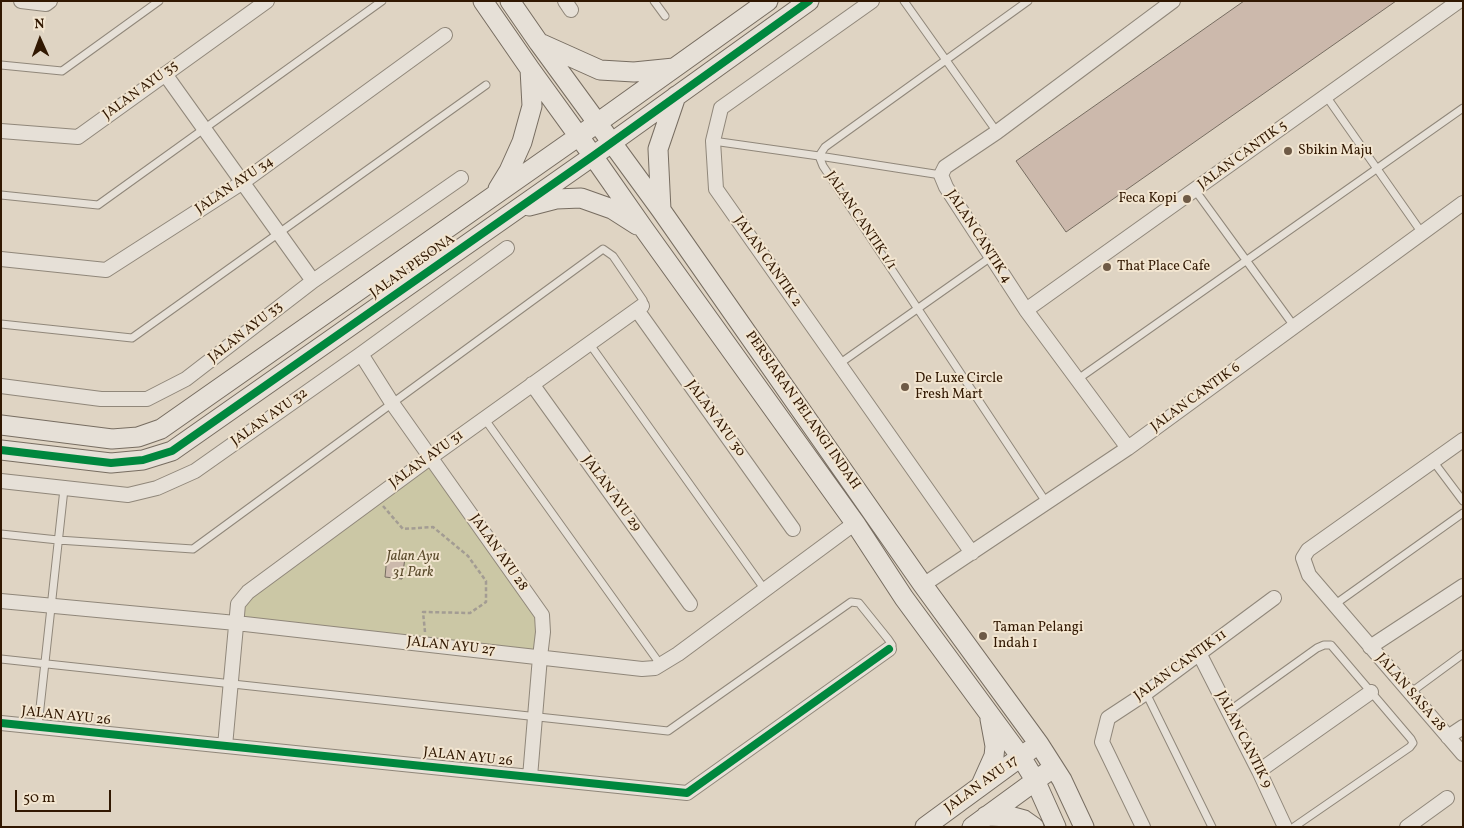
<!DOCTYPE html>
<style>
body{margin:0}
#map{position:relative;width:1464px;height:828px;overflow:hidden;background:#dfd4c3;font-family:Vollkorn,serif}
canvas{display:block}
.frame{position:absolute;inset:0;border:2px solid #311802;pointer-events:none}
.north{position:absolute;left:15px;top:15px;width:50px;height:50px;-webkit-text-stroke:4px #f2e5d0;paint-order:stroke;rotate:358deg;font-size:14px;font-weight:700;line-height:20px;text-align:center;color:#311802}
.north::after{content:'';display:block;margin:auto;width:18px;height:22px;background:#311802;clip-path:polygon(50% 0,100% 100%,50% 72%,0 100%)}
.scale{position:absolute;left:15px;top:790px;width:96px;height:22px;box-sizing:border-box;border:2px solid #311802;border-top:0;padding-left:6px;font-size:15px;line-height:18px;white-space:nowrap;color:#311802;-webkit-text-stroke:4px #f2e5d0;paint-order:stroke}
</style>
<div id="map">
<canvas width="1464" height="828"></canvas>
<div class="frame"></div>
<div class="north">N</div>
<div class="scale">50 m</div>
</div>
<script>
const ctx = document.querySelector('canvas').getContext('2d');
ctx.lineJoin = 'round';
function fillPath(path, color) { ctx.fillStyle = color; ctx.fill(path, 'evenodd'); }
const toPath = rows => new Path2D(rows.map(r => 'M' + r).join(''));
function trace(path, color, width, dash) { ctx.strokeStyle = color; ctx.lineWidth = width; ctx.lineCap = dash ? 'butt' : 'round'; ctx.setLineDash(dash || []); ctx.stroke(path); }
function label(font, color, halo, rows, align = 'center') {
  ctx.font = font + ' Vollkorn,serif'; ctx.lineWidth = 4; ctx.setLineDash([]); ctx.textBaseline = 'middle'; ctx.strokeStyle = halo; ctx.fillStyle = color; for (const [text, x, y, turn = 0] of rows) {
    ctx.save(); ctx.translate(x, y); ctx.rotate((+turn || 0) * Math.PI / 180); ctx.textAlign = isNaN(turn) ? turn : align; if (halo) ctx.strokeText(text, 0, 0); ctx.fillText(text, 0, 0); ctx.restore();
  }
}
const green = toPath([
 [429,464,536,614,538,631,536,651,240,618,242,607,252,596]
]);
const building = toPath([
 [1244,1,1396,1,1066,232,1016,161,1244,1],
 [387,556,405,558,402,579,385,577,387,556]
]);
const path = toPath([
 [383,506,403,529,433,527,468,556,486,581,486,602,470,613,423,612,425,632]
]);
const lane = toPath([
 [654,1,665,16],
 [904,1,997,132],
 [1028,1,825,147,819,156,823,166,1046,502],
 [1,65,62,71,159,1],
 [1326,96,1422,233],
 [713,141,819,156,941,175],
 [1195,190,1294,326],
 [1,195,98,205,382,1],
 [1,324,132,338,486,85],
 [589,343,765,590],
 [839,364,991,257],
 [1078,379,1463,108],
 [484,418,660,664],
 [1433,461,1463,501],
 [1,534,58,540,193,549,603,249,613,256,643,300,644,303,642,306],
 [1334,605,1463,513],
 [1,659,668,731,851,602,859,603,888,639,892,645,889,649],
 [1146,693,1212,827],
 [1410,693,1463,654],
 [1229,711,1317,648,1324,645,1331,645,1411,739,1413,743,1410,747,1294,827],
 [38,726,64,489]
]);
const street = toPath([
 [21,1,46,4,50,1],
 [565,1,571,10],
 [872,1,721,108,713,141,716,189,972,553],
 [165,74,313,281],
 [1,131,78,137,267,1],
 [1,259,106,270,243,182,445,35],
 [637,310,793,529],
 [1026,310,1459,1],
 [361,354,392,403,542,615,543,632,540,657,530,777],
 [532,384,690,604],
 [1,386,101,399,147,399,186,379,313,281,461,178],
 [1463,440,1308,550,1303,558,1309,575,1463,754],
 [1128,448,1026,310,946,187,941,175,945,167,997,132,1173,1],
 [1,481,128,495,157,488,195,471,361,354,507,248],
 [923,585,1128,448,1463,203],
 [1,601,236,623,642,669,655,668,678,654,855,523],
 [1370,647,1463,586],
 [1199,653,1259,771,1285,827],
 [1,723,687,793,889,649],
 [1448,737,1463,727],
 [225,746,238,604,248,592,431,457,642,306],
 [1259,771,1371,692],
 [1143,827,1102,742,1108,718,1146,693,1274,598],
 [1407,827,1447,798]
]);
const secondary = toPath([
 [483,1,530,69,593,156,644,229,855,523,904,598,1021,757,1035,780,1056,827],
 [510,1,539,43,661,210,923,585,1039,744,1062,780,1084,827],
 [542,44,600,70,634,72,674,68],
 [498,189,509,171,522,142,532,106,530,69],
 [529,206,556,199,581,198,612,209,637,225],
 [661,210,658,149,676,96],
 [1,425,112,439,138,437,161,429,579,136,768,1],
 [1,450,111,463,143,460,172,451,593,156,809,1],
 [981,785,994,756,995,746,990,719],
 [986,816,1013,817,1024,820,1034,827],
 [925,827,1030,750],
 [972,827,1046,773]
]);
const cycleway = toPath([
 [1,450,111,463,143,460,172,451,593,156,809,1],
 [1,723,687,793,889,649]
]);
const markers = [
 [1288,151,5,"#6e5a46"],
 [1187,199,5,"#6e5a46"],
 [1107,267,5,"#6e5a46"],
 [905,387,5,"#6e5a46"],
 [983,636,5,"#6e5a46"]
];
const streetNames = [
 ["JALAN AYU 35",141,91,-36],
 ["JALAN CANTIK 5",1243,156,-36],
 ["JALAN AYU 34",235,186,-34],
 ["JALAN CANTIK 1/1",860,221,56],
 ["JALAN CANTIK 4",978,237,57],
 ["JALAN CANTIK 2",767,262,55],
 ["JALAN PESONA",413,267,-35],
 ["JALAN AYU 33",246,333,-38],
 ["JALAN CANTIK 6",1196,398,-36],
 ["PERSIARAN PELANGI INDAH",802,411,55],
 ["JALAN AYU 32",270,418,-35],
 ["JALAN AYU 30",715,419,54],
 ["JALAN AYU 31",427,460,-36],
 ["JALAN AYU 29",611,494,54],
 ["JALAN AYU 28",498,553,55],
 ["JALAN AYU 27",451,647,6],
 ["JALAN CANTIK 11",1181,666,-36],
 ["JALAN SASA 28",1410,693,49],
 ["JALAN AYU 26",66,717,6],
 ["JALAN CANTIK 9",1243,740,63],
 ["JALAN AYU 26",468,758,6],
 ["JALAN AYU 17",982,785,-36]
];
const poiNames = [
 ["Sbikin Maju",1298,151],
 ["Feca Kopi",1177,199,"right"],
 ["That Place Cafe",1117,267],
 ["De Luxe Circle",915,379],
 ["Fresh Mart",915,395],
 ["Taman Pelangi",993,628],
 ["Indah 1",993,644]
];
const parkNames = [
 ["Jalan Ayu",413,557],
 ["31 Park",413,573]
];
fillPath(green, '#cbc7a5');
fillPath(building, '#ccb9ac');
trace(building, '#776d61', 1);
trace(lane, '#90877a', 9);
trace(street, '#90877a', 16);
trace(secondary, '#776d61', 21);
trace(path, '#a39c93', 2.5, [4, 2.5]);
trace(lane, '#e6e0d7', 7);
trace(street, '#e6e0d7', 14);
trace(secondary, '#e6e0d7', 19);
trace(cycleway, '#00873e', 8);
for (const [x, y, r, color] of markers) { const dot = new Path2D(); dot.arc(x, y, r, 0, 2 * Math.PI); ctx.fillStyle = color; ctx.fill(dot); trace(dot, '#f2e5d0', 2); }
label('14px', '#311802', '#f2e5d0', streetNames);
label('14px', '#311802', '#f2e5d0', poiNames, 'left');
label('italic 14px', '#5a4a2b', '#f2e5d0', parkNames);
</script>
